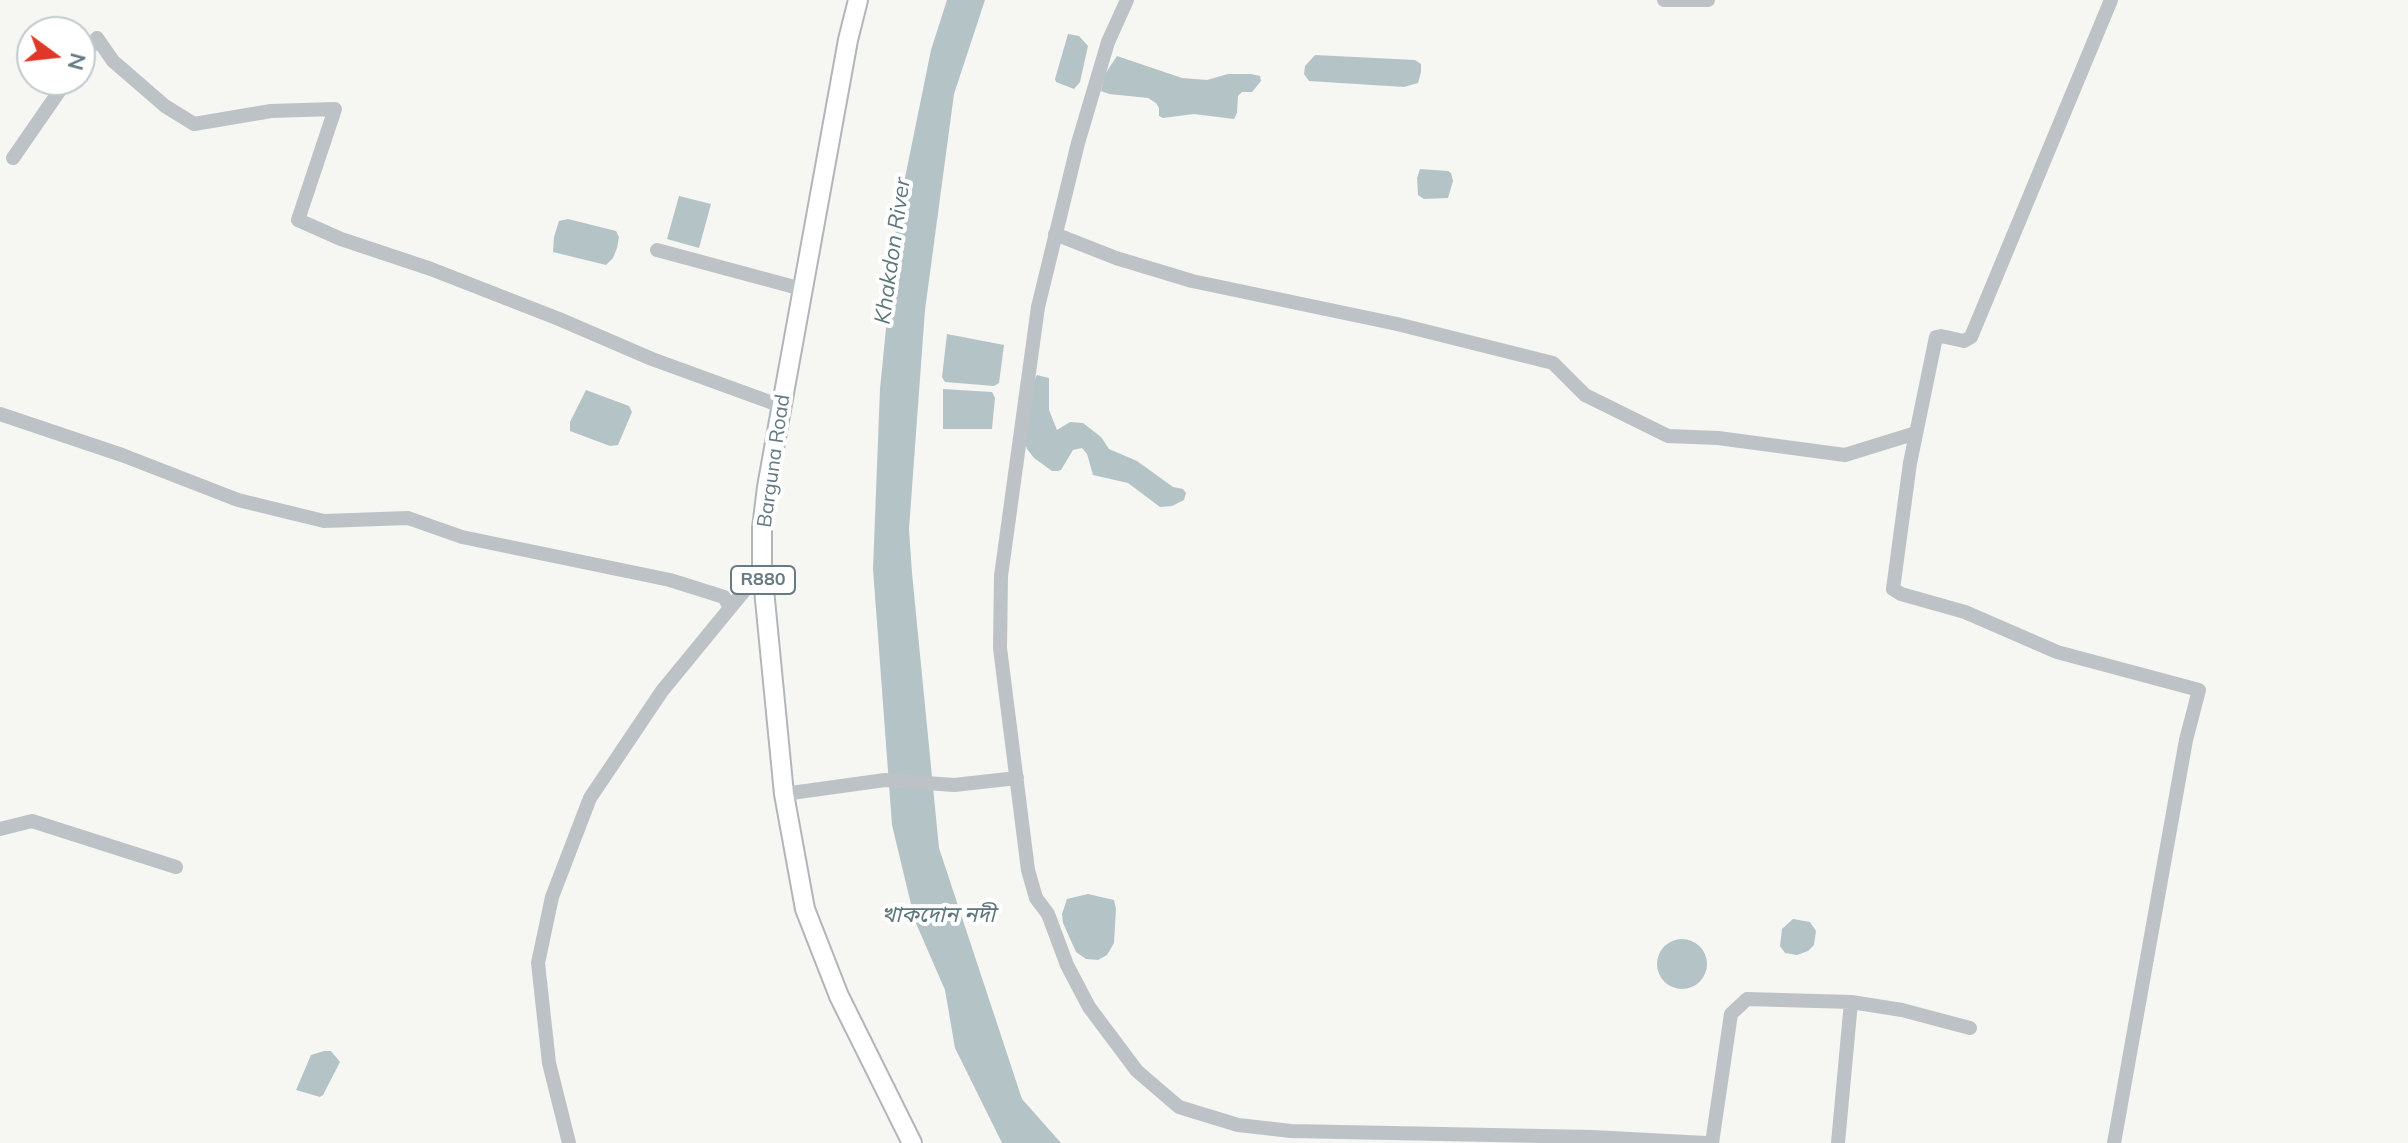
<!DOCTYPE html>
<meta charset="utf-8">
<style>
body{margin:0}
#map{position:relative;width:2408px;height:1143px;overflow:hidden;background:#f6f6f3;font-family:Mulish,sans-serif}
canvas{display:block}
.north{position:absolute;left:16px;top:16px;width:80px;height:80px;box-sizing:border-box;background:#fff;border:2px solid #c1cacd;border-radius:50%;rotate:105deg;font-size:22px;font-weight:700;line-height:32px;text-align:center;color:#657a83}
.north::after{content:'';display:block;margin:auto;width:28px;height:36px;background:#e03828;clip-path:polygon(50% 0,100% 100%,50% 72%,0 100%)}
</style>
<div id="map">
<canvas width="2408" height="1143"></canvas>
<div class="north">N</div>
</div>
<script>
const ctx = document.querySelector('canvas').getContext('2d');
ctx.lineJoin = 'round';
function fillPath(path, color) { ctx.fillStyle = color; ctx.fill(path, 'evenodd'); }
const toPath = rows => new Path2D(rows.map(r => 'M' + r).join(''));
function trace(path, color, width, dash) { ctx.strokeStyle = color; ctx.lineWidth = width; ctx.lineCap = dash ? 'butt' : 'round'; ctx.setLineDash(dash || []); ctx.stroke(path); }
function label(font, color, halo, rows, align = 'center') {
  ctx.font = font + ' Mulish,"Noto Sans Bengali",sans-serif'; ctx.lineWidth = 8; ctx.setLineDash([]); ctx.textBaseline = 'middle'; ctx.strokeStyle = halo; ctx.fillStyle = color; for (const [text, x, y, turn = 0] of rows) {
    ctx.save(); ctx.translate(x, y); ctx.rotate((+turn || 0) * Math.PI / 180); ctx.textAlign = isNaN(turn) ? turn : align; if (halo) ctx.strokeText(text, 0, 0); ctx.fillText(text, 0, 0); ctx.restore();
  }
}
const water = toPath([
 [947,0,985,0,954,94,925,310,909,529,912,573,939,848,1022,1099,1061,1143,1002,1143,955,1048,945,990,915,921,892,825,873,569,880,389,897,217,931,50],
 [1068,34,1079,36,1088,46,1080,82,1074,89,1056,82,1055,79],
 [1315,55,1415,60,1421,64,1421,72,1418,83,1404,87,1309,81,1304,74,1305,66],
 [1117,56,1182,78,1207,80,1228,74,1251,74,1260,76,1261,81,1252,92,1242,92,1238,96,1237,113,1234,119,1194,114,1163,118,1159,116,1159,108,1156,103,1148,98,1109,94,1101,91,1105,74],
 [1420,169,1448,171,1451,173,1453,181,1448,198,1424,199,1418,195,1417,178],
 [679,196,711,204,699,248,667,239],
 [568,219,616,231,619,237,617,248,613,258,606,265,553,252,554,237,559,221],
 [947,334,1004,345,999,383,994,386,945,382,942,377],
 [1037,375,1049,378,1049,410,1057,430,1070,422,1083,423,1101,437,1109,449,1137,461,1173,487,1183,489,1186,493,1184,500,1172,506,1160,507,1128,483,1093,475,1087,454,1082,448,1073,450,1061,470,1058,471,1052,471,1034,458,1027,449,1024,439,1032,384],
 [943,389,992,392,995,398,992,429,943,429],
 [586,390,629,406,632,412,618,445,610,446,570,431,570,422],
 [1088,894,1114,900,1116,909,1114,943,1107,955,1098,960,1086,959,1076,952,1063,923,1062,914,1067,899],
 [1793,919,1810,922,1816,931,1814,945,1808,951,1797,955,1785,953,1780,946,1782,929],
 '1657 964a25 25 0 1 1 50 0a25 25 0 1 1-50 0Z',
 [324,1051,331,1051,340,1062,323,1095,320,1097,296,1090,311,1055]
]);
const minor = toPath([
 [1127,0,1108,42,1078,143,1038,307,1001,576,1000,648,1028,870,1036,898,1048,914,1067,965,1089,1007,1137,1071,1179,1107,1238,1125,1291,1131,1592,1137,1706,1143],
 [1664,0,1708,0],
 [2111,0,1971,337,1964,341,1941,336,1936,337,1910,463,1893,589,1901,594,1965,612,2057,652,2199,690,2186,740,2114,1143],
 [80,62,97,38,113,61,165,106,194,124,271,111,335,109,298,220,341,239,431,269,559,319,652,359,781,406],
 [13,158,67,80],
 [1055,234,1116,258,1192,281,1397,324,1553,363,1585,395,1668,436,1718,438,1845,455,1916,433],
 [657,250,802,289],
 [0,414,122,455,238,500,324,521,408,518,462,537,670,580,724,597,730,608],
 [784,794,885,780,954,785,1017,778],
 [0,829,32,821,176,867],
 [569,1143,549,1063,538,963,552,897,590,798,662,691,762,569],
 [1712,1143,1731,1014,1747,999,1851,1002,1902,1010,1970,1028],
 [1838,1143,1851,1002]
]);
const major = toPath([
 [858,0,848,40,767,487,762,528,762,569,784,794,805,909,839,996,912,1143]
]);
const shields = [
 [763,580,64]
];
const shieldNames = [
 ["R880",763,580]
];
const streetNames = [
 ["Barguna Road",774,461,-82]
];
const waterNames = [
 ["Khakdon River",893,251,-82],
 ["খাকদোন নদী",938,915]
];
fillPath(water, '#b4c4c6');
trace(major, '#b0b6b9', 22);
trace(minor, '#bcc2c5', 14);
trace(major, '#fff', 18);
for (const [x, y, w] of shields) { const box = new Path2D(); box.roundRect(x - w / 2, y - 14, w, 28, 6); ctx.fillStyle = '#fff'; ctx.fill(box); trace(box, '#657a83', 2); }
label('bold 18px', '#657a83', null, shieldNames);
label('20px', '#657a83', '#fff', streetNames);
label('italic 22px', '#5c7679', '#fff', waterNames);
</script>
